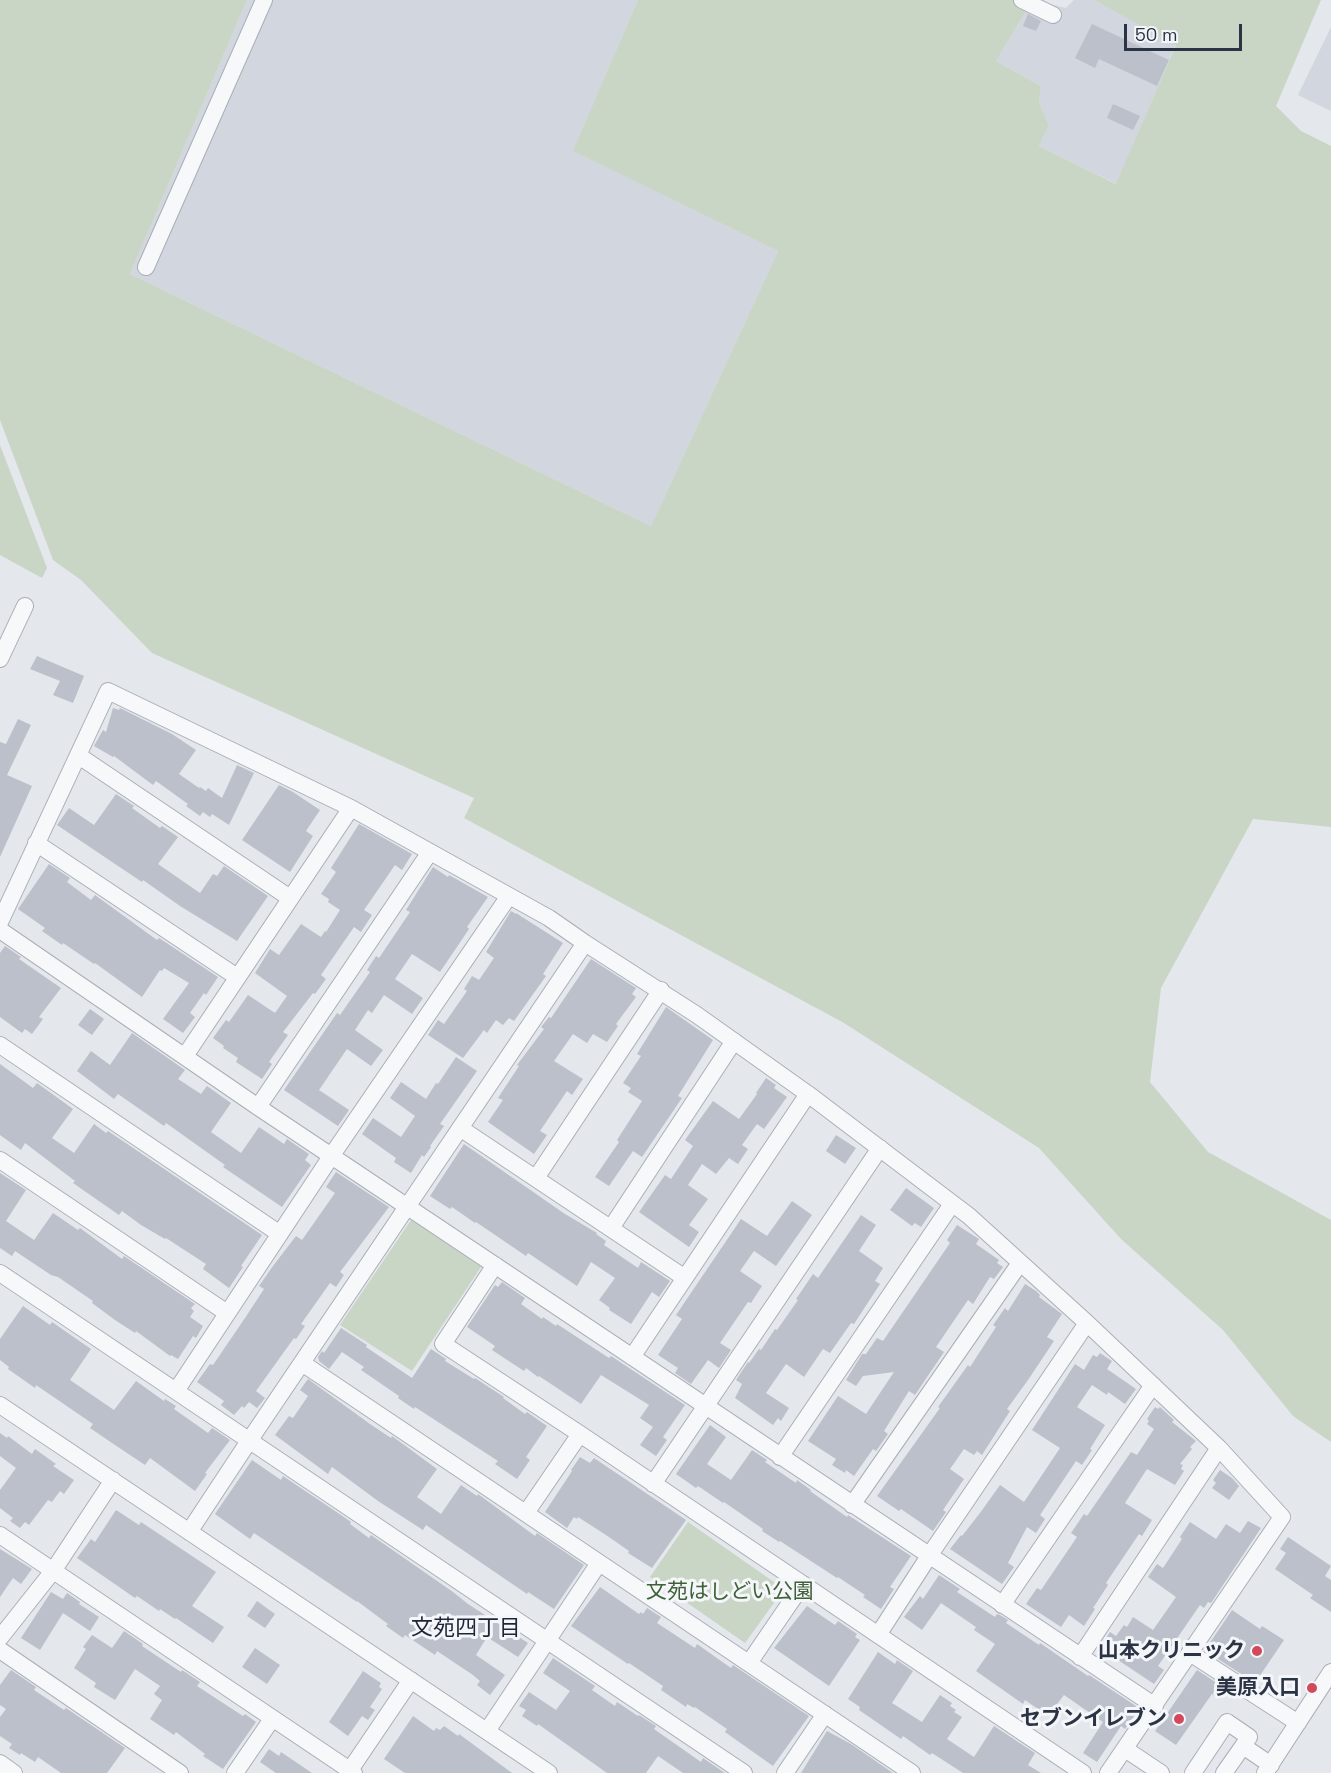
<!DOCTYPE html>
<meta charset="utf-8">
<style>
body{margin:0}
#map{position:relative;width:1331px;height:1773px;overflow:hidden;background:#e4e7ec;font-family:"Space Grotesk",sans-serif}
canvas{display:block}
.scale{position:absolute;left:1124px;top:24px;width:118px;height:27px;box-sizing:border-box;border:3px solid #2b3445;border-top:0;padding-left:8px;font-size:18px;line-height:21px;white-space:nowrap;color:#2b3445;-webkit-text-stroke:4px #f4f6f9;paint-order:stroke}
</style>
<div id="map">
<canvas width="1331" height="1773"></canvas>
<div class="scale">50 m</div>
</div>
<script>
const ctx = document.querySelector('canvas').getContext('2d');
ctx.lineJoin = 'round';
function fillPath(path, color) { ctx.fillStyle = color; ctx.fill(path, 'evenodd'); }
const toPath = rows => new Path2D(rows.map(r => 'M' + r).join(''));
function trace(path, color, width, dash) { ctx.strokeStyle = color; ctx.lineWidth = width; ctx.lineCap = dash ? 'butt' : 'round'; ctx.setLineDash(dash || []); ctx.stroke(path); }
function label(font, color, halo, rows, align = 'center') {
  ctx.font = font + ' "Space Grotesk","Noto Sans JP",sans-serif'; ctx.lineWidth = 6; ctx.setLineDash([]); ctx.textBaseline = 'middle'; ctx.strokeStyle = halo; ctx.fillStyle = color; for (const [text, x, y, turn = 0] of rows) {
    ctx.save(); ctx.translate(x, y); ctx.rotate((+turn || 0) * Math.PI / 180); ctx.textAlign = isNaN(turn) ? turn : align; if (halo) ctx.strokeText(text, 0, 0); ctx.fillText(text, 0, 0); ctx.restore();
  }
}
const built = toPath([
 [247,0,638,0,574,151,778,251,651,526,130,274],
 [1033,0,1066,8,1074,0,1094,0,1176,44,1117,184,1039,146,1049,125,1039,103,1041,86,996,61],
 [1331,27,1331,111,1298,95]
]);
const green = toPath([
 [0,0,247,0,130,274,651,526,778,251,573,151,638,0,1033,0,996,61,1041,86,1039,103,1049,125,1039,146,1116,184,1176,45,1094,0,1321,0,1276,106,1301,131,1331,146,1331,827,1253,819,1161,988,1150,1082,1208,1152,1331,1220,1331,1442,1293,1416,1223,1330,1121,1239,1039,1148,844,1023,464,818,474,798,152,653,81,580,53,560,0,420],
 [0,445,47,568,42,578,0,555],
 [411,1220,481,1267,412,1371,340,1325],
 [688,1522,784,1589,745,1643,650,1577]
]);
const building = toPath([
 [1028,14,1041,21,1036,31,1023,26],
 [1092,24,1169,60,1157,86,1099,59,1095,68,1075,58],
 [1113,104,1140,116,1133,130,1107,118],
 [37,656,84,676,73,703,53,695,60,681,30,669],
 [113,708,119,710,120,708,172,734,196,750,179,774,199,788,200,787,206,791,208,788,222,798,237,765,254,773,229,825,212,814,210,817,203,812,200,816,186,806,188,804,156,781,153,785,114,756,113,757,94,746,103,730,106,732],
 [18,719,31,725,7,775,32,786,0,857,0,742,6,744],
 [279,785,293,792,320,810,306,831,313,836,290,872,242,840],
 [116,794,134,806,132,808,160,828,162,826,178,837,158,864,200,893,213,874,217,876,224,866,268,896,237,941,180,906,143,880,142,882,130,874,57,825,69,808,94,825],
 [359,824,412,854,402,870,395,865,364,910,372,915,361,932,354,927,321,975,326,979,315,994,313,993,283,1032,288,1035,269,1062,272,1064,262,1079,236,1062,238,1058,223,1048,224,1046,213,1038,226,1020,229,1022,248,995,275,1013,287,996,255,973,270,949,279,955,301,924,321,937,325,931,326,932,340,910,328,902,329,899,321,894,336,872,331,868],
 [49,864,70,878,67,882,91,900,95,895,157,940,159,938,218,977,206,995,204,993,190,1013,195,1017,183,1033,163,1019,189,983,164,968,162,971,160,970,142,997,95,963,94,964,63,943,62,945,42,931,45,928,18,909],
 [433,867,448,877,449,875,488,897,467,927,469,929,440,972,412,954,395,979,423,998,412,1014,384,995,372,1013,368,1010,355,1030,383,1050,371,1066,347,1049,319,1090,349,1110,338,1126,284,1090,337,1013,340,1015,370,972,367,970,376,956,379,958,410,912,406,910],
 [511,911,516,914,516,913,563,943,543,974,546,976,514,1021,509,1018,503,1025,496,1020,487,1033,484,1030,463,1058,428,1035,438,1020,444,1024,467,991,464,989,472,976,479,980,494,958,486,952],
 [5,946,21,957,19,959,61,988,39,1017,43,1019,32,1034,25,1029,22,1033,0,1017,0,953],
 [591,959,636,988,632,994,636,997,616,1024,618,1026,607,1042,593,1034,587,1043,573,1034,554,1061,583,1079,572,1095,567,1091,540,1131,547,1135,534,1154,488,1122,503,1100,498,1098,519,1066,517,1065,544,1029,541,1027,549,1017,551,1018],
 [666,1007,713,1040,678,1096,682,1098,642,1157,633,1151,609,1186,595,1177,619,1142,617,1140,642,1101,628,1092,631,1088,623,1083,641,1056,637,1054],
 [90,1009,104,1019,92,1035,78,1025],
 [132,1033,185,1070,178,1079,201,1094,207,1086,231,1103,211,1132,241,1153,259,1127,284,1144,287,1139,309,1154,305,1160,311,1165,282,1207,223,1167,225,1165,166,1123,164,1126,118,1094,114,1099,77,1071,91,1051,110,1065],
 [456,1057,477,1071,440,1124,444,1126,430,1146,431,1147,424,1157,422,1155,411,1173,394,1162,396,1158,362,1134,373,1118,401,1137,415,1116,390,1098,401,1082,426,1099,436,1083,438,1084],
 [0,1064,33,1088,37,1083,73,1109,52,1138,74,1153,94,1124,106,1133,108,1131,262,1235,241,1266,243,1267,229,1288,203,1269,206,1264,166,1238,165,1239,141,1225,122,1211,119,1215,73,1183,75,1181,25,1143,21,1150,0,1135],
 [766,1078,776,1085,774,1088,787,1097,764,1129,757,1124,742,1145,748,1149,738,1164,729,1158,716,1174,702,1164,688,1185,708,1199,689,1225,699,1232,689,1247,639,1212,665,1175,671,1179,693,1146,685,1140,713,1101,739,1119,757,1094,756,1093],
 [836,1135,856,1148,845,1164,826,1151],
 [464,1144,565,1214,597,1233,596,1234,606,1241,604,1245,638,1268,641,1262,670,1281,659,1297,652,1292,631,1324,609,1310,610,1308,599,1300,615,1278,591,1262,577,1286,528,1253,526,1256,476,1222,475,1223,452,1207,450,1209,430,1196],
 [336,1172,389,1207,340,1272,344,1275,336,1287,330,1283,301,1324,305,1326,296,1339,294,1338,256,1391,265,1398,257,1408,249,1402,244,1408,242,1406,234,1415,221,1405,224,1401,197,1382,210,1364,213,1365,245,1318,264,1289,259,1286,273,1266,296,1236,302,1240,335,1193,326,1187],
 [0,1173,26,1190,6,1221,34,1240,53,1213,78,1230,80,1228,122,1259,124,1256,195,1304,191,1308,194,1311,190,1317,203,1326,196,1338,193,1336,178,1359,171,1355,170,1356,136,1331,135,1333,115,1320,92,1303,93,1301,58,1277,51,1275,15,1251,12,1256,0,1248],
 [906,1188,934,1208,921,1227,915,1223,912,1226,890,1210],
 [792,1201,812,1215,776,1266,754,1251,740,1271,762,1286,751,1303,748,1302,720,1343,731,1350,719,1368,708,1360,691,1384,675,1373,678,1368,658,1355,682,1319,676,1315,741,1219,767,1236],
 [861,1215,876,1225,859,1251,883,1268,875,1281,880,1284,854,1324,851,1323,830,1353,823,1349,804,1377,786,1364,766,1393,789,1408,781,1421,778,1418,773,1425,735,1398,742,1384,736,1380,748,1362,749,1363,759,1349,761,1350,775,1329,777,1330,798,1300,796,1299,813,1274,818,1278],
 [957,1225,979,1239,976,1244,999,1260,997,1263,1003,1267,994,1279,990,1277,973,1304,968,1300,936,1347,944,1352,915,1395,909,1391,884,1431,888,1434,876,1451,873,1449,854,1476,846,1470,845,1473,832,1465,836,1459,808,1441,838,1396,866,1414,894,1372,863,1376,856,1386,846,1380,862,1354,866,1354,877,1338,883,1341,950,1243,947,1240],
 [502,1282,525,1298,521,1304,542,1319,543,1317,556,1326,557,1324,609,1358,611,1356,685,1405,663,1437,667,1440,656,1456,640,1445,653,1427,640,1418,649,1405,601,1375,581,1404,539,1376,538,1377,526,1368,524,1371,492,1350,495,1346,467,1327,495,1285,498,1287],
 [1025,1284,1036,1291,1040,1295,1039,1297,1062,1314,1047,1337,1054,1341,1028,1380,1007,1409,1010,1411,982,1455,977,1451,974,1455,964,1449,950,1469,964,1479,943,1510,946,1512,933,1531,901,1509,899,1511,877,1496,940,1408,938,1407,968,1365,970,1367,996,1327,993,1325,1005,1308,1008,1311],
 [23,1306,50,1325,52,1322,91,1349,70,1380,114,1410,136,1381,164,1401,165,1399,176,1406,174,1409,208,1433,212,1428,230,1440,205,1473,207,1474,195,1491,150,1458,145,1465,115,1445,90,1428,93,1424,36,1385,35,1388,8,1369,9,1367,0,1360,0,1339],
 [341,1328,367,1345,366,1347,412,1378,431,1349,446,1359,445,1361,474,1379,475,1378,504,1397,503,1398,525,1414,527,1412,547,1426,526,1457,530,1460,517,1479,495,1464,498,1461,415,1407,414,1409,398,1398,399,1396,361,1370,364,1367,342,1352,329,1369,319,1361,318,1357,322,1351,324,1353],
 [1100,1353,1112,1361,1107,1369,1136,1389,1125,1404,1108,1392,1107,1395,1092,1385,1077,1407,1105,1425,1090,1449,1092,1450,1082,1465,1076,1461,1040,1515,1045,1519,1036,1533,1027,1527,1008,1563,1014,1567,1002,1584,950,1549,961,1535,962,1536,980,1513,1000,1485,1024,1502,1060,1448,1032,1430,1075,1364,1084,1370,1093,1355,1097,1357],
 [308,1379,370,1424,391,1438,392,1436,437,1469,417,1497,441,1514,461,1485,477,1496,478,1494,535,1536,537,1533,584,1565,554,1609,528,1592,527,1594,426,1525,423,1530,378,1501,332,1467,328,1474,275,1435,289,1416,293,1418,308,1396,300,1390],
 [1155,1407,1158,1409,1160,1407,1161,1408,1174,1420,1172,1422,1196,1441,1190,1447,1192,1449,1180,1464,1183,1465,1181,1469,1184,1471,1175,1485,1147,1469,1125,1503,1152,1520,1142,1536,1139,1534,1106,1583,1108,1585,1093,1608,1095,1609,1084,1626,1069,1615,1061,1627,1026,1604,1037,1588,1041,1590,1077,1537,1071,1533,1084,1514,1087,1516,1131,1452,1137,1455,1154,1429,1147,1424,1149,1421,1147,1419],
 [710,1425,726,1437,707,1464,731,1480,752,1450,767,1460,765,1462,796,1483,797,1480,811,1490,810,1491,847,1517,848,1515,911,1556,890,1587,894,1589,881,1609,863,1597,865,1595,838,1577,837,1578,780,1541,779,1542,762,1531,763,1529,724,1502,723,1503,698,1486,696,1488,676,1474],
 [0,1433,7,1438,8,1436,32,1454,35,1449,56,1464,53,1466,74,1480,64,1494,60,1491,52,1502,48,1500,29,1525,25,1522,20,1528,10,1521,13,1518,0,1508,0,1490,16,1468,0,1456],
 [580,1457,590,1463,594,1458,686,1520,652,1568,628,1553,629,1551,606,1535,578,1517,577,1519,574,1517,567,1528,545,1512,572,1471,571,1470],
 [252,1460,281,1480,283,1476,341,1515,351,1522,350,1524,369,1538,371,1535,453,1592,468,1604,528,1643,518,1657,487,1637,476,1655,505,1675,490,1695,477,1685,480,1681,473,1675,437,1651,435,1655,405,1635,403,1638,386,1626,388,1624,357,1601,357,1602,254,1533,250,1539,215,1514],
 [1220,1470,1232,1478,1239,1486,1229,1500,1212,1488,1216,1483,1213,1480],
 [116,1510,139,1525,141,1522,216,1572,192,1606,224,1627,213,1643,176,1618,175,1619,160,1609,159,1611,137,1596,135,1598,77,1558,91,1539,95,1542],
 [1248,1521,1261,1528,1211,1603,1208,1602,1204,1608,1200,1605,1180,1634,1158,1666,1164,1670,1154,1684,1100,1648,1110,1632,1116,1636,1124,1625,1127,1627,1133,1617,1153,1630,1176,1597,1148,1577,1157,1564,1163,1568,1182,1539,1180,1537,1190,1522,1216,1539,1226,1524,1240,1533],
 [1288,1537,1331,1566,1325,1576,1331,1580,1331,1612,1310,1598,1313,1595,1275,1569,1286,1553,1280,1549],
 [0,1549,32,1569,21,1584,13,1578,0,1597],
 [939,1575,960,1589,957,1592,995,1617,997,1614,1000,1615,1008,1620,1006,1623,1039,1645,1040,1643,1088,1676,1089,1675,1136,1706,1131,1713,1135,1715,1125,1729,1121,1726,1097,1762,1083,1753,1103,1722,1064,1695,1048,1716,1025,1700,1023,1704,976,1671,995,1644,974,1630,976,1627,941,1603,922,1630,904,1617,920,1596,923,1599],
 [600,1587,639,1614,641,1612,643,1614,647,1608,661,1617,657,1623,695,1648,697,1644,731,1668,733,1665,809,1716,773,1766,725,1732,727,1729,695,1707,694,1708,687,1704,686,1707,661,1690,663,1686,629,1663,628,1664,571,1626],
 [51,1592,63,1599,67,1593,80,1602,79,1604,99,1617,90,1631,63,1613,40,1650,21,1638],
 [257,1601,275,1614,265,1628,247,1616],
 [807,1606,835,1625,838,1621,857,1634,855,1637,860,1640,829,1686,774,1648],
 [1232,1610,1260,1629,1262,1626,1284,1640,1255,1683,1209,1653,1211,1650,1207,1647],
 [124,1631,143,1644,142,1646,181,1672,182,1670,200,1682,197,1686,243,1716,245,1714,256,1722,223,1769,203,1756,205,1754,176,1732,174,1735,150,1719,162,1700,154,1694,160,1686,135,1669,115,1700,94,1687,96,1683,74,1668,86,1649,83,1647,92,1635,112,1648],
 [255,1648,280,1665,267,1684,242,1667],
 [878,1652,895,1664,897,1660,913,1671,892,1703,922,1722,940,1695,952,1703,950,1706,956,1710,954,1712,962,1717,947,1739,974,1757,994,1726,1035,1753,1028,1765,1041,1773,963,1773,932,1753,930,1755,903,1736,901,1739,859,1710,860,1707,848,1699],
 [553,1658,595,1686,592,1690,615,1706,617,1702,638,1716,639,1715,656,1726,654,1729,701,1762,703,1758,725,1773,683,1773,658,1756,646,1773,607,1773,538,1724,537,1726,522,1716,526,1710,519,1706,529,1692,556,1710,570,1691,543,1673],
 [11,1670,36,1687,34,1690,64,1710,66,1708,125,1748,107,1773,61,1773,38,1757,35,1762,21,1753,20,1755,9,1748,12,1744,0,1736,0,1717,6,1709,0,1705,0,1685],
 [1197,1670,1226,1689,1219,1699,1212,1694,1176,1745,1155,1731],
 [363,1671,381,1683,379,1687,382,1689,370,1707,375,1710,368,1720,362,1716,348,1736,329,1722],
 [413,1716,434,1731,436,1728,440,1730,444,1726,458,1736,459,1734,512,1773,405,1773,384,1759],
 [827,1731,851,1744,893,1773,801,1773],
 [269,1749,279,1756,281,1752,312,1773,276,1773,260,1762]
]);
const minor = toPath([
 [1022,0,1053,15],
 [146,267,264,0],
 [0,659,25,606],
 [79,756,290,898],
 [36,843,237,977],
 [0,922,108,691,351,808,549,918,585,943,697,1015,808,1094,969,1216,1087,1323,1219,1448,1282,1517,1108,1773],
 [0,930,258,1107,1155,1706],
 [0,1045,280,1234],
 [185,1056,351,808],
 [258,1107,430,852],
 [460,1128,685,1278],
 [0,1160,227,1313],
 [536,1178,661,990],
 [611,1228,734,1041],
 [495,1265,443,1344,580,1434,1083,1773],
 [0,1273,744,1773],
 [632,1357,808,1094],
 [302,1363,912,1773],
 [176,1391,332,1155,509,896],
 [0,1405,549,1773],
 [780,1457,952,1204],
 [653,1484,880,1148],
 [852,1505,1020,1263],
 [526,1513,580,1434],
 [189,1532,249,1441,585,943],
 [0,1535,354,1773],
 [1002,1605,1153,1385],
 [878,1635,929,1556,1087,1323],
 [0,1638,53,1571,113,1480],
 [0,1650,180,1773],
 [1190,1653,1298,1723],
 [1080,1657,1219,1448],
 [749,1663,803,1584],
 [487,1731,599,1563],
 [1125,1749,1161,1773],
 [0,1763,14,1773],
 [235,1773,272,1719],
 [348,1773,411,1680],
 [785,1773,825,1714],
 [1193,1773,1227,1722,1249,1737,1243,1746],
 [1224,1773,1243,1746,1271,1765],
 [1265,1773,1331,1672]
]);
const markers = [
 [1257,1651,6,"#d1495b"],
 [1312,1688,6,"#d1495b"],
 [1179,1719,6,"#d1495b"]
];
const parkNames = [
 ["文苑はしどい公園",730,1592]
];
const poiNames = [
 ["山本クリニック",1245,1651],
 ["美原入口",1300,1688],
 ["セブンイレブン",1167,1719]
];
const neighbourhoodNames = [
 ["文苑四丁目",466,1629]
];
fillPath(built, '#d2d6de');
fillPath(green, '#c9d6c5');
fillPath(building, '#bbc0ca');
trace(minor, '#a9aeb7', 18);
trace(minor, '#f7f8fa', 16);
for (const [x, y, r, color] of markers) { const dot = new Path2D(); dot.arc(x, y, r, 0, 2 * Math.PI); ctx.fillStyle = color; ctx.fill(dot); trace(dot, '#f4f6f9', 2); }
label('21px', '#3f6138', '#f4f6f9', parkNames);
label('bold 21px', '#2b3445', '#f4f6f9', poiNames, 'right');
label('22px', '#1d2536', '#f4f6f9', neighbourhoodNames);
</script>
